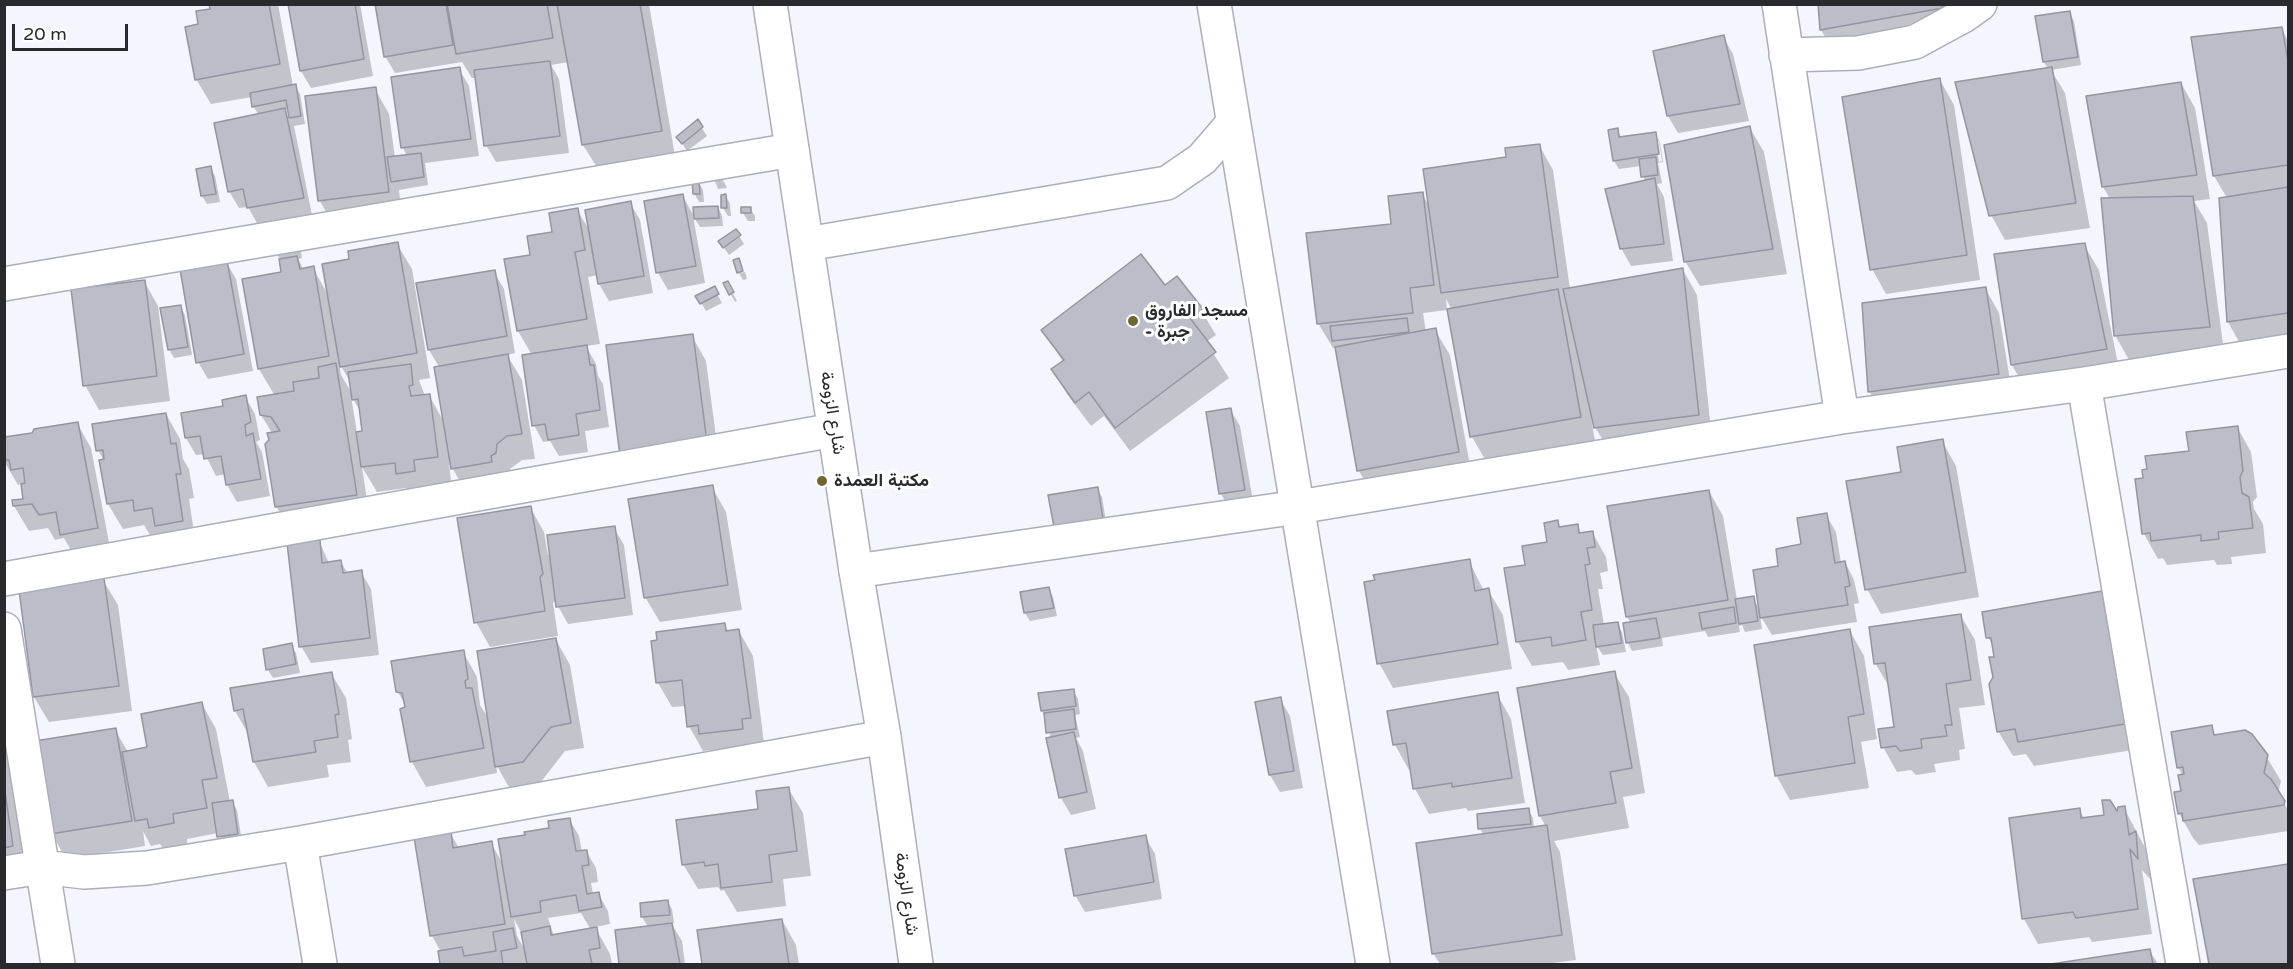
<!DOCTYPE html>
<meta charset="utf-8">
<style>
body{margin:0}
#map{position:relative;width:2293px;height:969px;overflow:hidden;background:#f3f5ff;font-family:"Varela Round",sans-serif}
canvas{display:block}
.frame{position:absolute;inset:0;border:6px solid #292a2e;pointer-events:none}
.scale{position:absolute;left:12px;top:24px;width:116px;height:27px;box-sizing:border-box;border:3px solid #292a2e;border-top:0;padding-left:8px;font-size:18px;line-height:21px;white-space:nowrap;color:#292a2e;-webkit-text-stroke:4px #fff;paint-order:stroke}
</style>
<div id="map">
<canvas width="2293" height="969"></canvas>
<div class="frame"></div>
<div class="scale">20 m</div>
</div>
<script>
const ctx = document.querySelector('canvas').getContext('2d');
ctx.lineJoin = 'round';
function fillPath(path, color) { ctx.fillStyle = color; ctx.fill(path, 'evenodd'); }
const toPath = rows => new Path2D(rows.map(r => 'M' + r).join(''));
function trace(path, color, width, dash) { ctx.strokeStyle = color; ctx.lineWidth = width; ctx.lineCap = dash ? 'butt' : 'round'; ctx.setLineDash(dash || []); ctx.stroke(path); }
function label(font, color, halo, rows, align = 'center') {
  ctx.font = font + ' "Varela Round",Vazirmatn,sans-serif'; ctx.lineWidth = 6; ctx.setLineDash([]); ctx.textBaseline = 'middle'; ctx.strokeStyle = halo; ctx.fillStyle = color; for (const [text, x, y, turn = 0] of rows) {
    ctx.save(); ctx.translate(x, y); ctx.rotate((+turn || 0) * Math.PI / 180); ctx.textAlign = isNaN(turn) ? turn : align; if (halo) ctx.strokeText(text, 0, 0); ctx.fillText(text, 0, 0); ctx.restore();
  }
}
const shadow = toPath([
 [211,4,278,4,293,86,295,86,300,94,305,124,294,126,312,215,258,225,248,207,239,208,229,191,259,115,253,106,252,97,211,104,196,79,200,25,212,10],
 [289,109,290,120,284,110],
 [289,4,360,4,373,76,311,88,301,71],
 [376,4,649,4,675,156,598,169,583,145,569,62,551,65,559,79,569,153,496,162,486,145,477,78,472,78,462,62,395,73,385,56],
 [1819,4,1953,4,1956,33,1836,55,1821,30],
 [2069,12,2074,21,2081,65,2051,70,2065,93,2090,228,2005,240,1991,215,2048,69,2044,62,2036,18],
 [2282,29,2288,41,2288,340,2242,347,2228,322,2221,200,2227,198,2214,176,2193,39],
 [1723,37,1733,54,1749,121,1678,133,1668,116],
 [459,69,469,86,479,156,425,163,428,185,399,190,402,217,334,226,320,201,307,98,375,89,389,114,395,158,407,156,403,148],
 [1940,80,1954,105,1980,280,1886,294,1872,269],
 [2181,83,2195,108,2210,199,2194,201,2207,223,2224,352,2129,360,2115,335,2110,199,2103,187],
 [698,122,707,136,687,151,678,137],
 [1750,128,1764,152,1787,274,1700,286,1685,261],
 [1617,130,1622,139,1655,134,1660,142,1663,162,1658,163,1662,183,1657,184,1664,197,1673,261,1631,266,1621,248,1645,182,1641,166,1619,169,1614,161],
 [1656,141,1659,141,1662,161,1659,162],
 [1539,145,1553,170,1570,289,1683,270,1697,295,1712,440,1610,452,1595,427,1593,417,1591,418,1595,441,1486,461,1472,437,1452,310,1446,299,1447,310,1423,313,1426,332,1435,330,1450,355,1472,477,1373,495,1359,471,1337,348,1333,348,1318,323,1393,225,1422,194,1430,207,1508,159],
 [210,168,215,176,220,202,207,204,202,196],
 [713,176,721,176,727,188,718,189],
 [698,181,703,190,704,202,699,202,694,193],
 [682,195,695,218,718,207,722,216,723,226,700,227,693,216,705,283,668,290,658,273],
 [722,196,726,196,730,204,731,216,728,216,723,208],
 [630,203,640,220,653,293,609,301,599,284,598,275,588,277,600,344,586,346,596,364,598,376,603,384,609,427,585,431,588,452,559,456,550,441,543,442,534,425,532,355,518,331,505,260,531,256,577,210,590,231],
 [750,208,755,216,755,221,748,221,743,213],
 [736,231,744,244,729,255,720,242],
 [397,244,412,269,430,378,419,380,425,396,429,395,444,422,439,367,429,350,494,272,504,289,515,353,507,355,522,380,535,459,522,460,510,469,510,478,467,494,449,462,451,482,427,485,429,496,412,498,406,488,377,492,362,467,370,520,291,531,276,506,271,441,272,433,261,415,275,396,259,369,283,273,281,261,277,254,300,247,302,258,298,259,304,270,313,268,328,295,351,260],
 [339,363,351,383,353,395,341,375],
 [351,396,361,412,364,433,357,433],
 [2084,245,2099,270,2120,374,2026,390,2012,365,1996,255],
 [226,262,236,279,253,371,208,379,198,362],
 [745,272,747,279,743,280,739,273],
 [144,281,158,306,170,401,99,410,85,385],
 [727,283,737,301,735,302,725,284],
 [1165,287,1201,310,1216,335,1206,342,1229,378,1130,451,1104,416,1091,426,1067,394,1053,370,1063,362,1043,330],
 [714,288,722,303,706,311,697,296],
 [1985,288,1999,313,2013,399,1884,416,1869,391],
 [180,306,185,315,192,355,174,358,169,349],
 [692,336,706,361,720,467,657,475,658,478,636,481],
 [245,397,255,414,260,440,256,442,262,452,270,496,237,502,227,485,226,474,216,476,205,454,196,455,186,438,182,415,225,407],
 [1230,409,1240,426,1254,507,1231,511,1221,494],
 [166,414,180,439,183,459,189,469,194,498,189,499,196,546,170,550,161,533,150,535,144,525,123,529,108,504,101,461,104,461,98,450],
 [77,423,91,448,111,553,76,559,64,538,55,540,48,528,29,531,14,506,25,500,23,489,21,484,18,485,4,461,4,439,33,435],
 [2237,427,2251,452,2257,497,2253,502,2254,509,2263,524,2266,553,2231,557,2232,564,2217,565,2214,560,2167,565,2163,558,2158,559,2144,534,2137,481,2144,479],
 [1942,441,1956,466,1979,597,1881,614,1867,589,1903,473],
 [712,487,726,512,742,610,660,622,645,597],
 [1097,489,1102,497,1107,527,1060,535],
 [1709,491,1723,516,1737,600,1753,598,1760,610,1780,568,1803,545,1826,515,1836,532,1841,563,1845,562,1854,580,1859,603,1854,604,1857,622,1772,635,1760,615,1762,629,1745,632,1742,625,1739,626,1740,632,1708,637,1705,631,1662,638,1663,646,1632,651,1628,643,1625,624,1631,623,1627,617],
 [530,507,544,532,548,555,614,528,624,545,633,615,568,624,558,606,557,599,553,603,558,636,490,647,476,622],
 [1557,522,1561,528,1577,526,1582,534,1592,532,1606,557,1608,571,1600,573,1603,589,1598,589,1604,625,1617,623,1622,632,1626,652,1603,655,1596,645,1600,665,1568,670,1563,662,1532,666,1518,642,1527,566,1548,543],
 [319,541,329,563,341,562,348,574,361,572,371,589,379,655,311,663,301,646],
 [1469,561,1484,591,1488,590,1503,615,1512,669,1393,688,1379,663],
 [103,580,118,605,132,711,49,722,34,697],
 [1049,589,1053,597,1057,616,1030,621,1025,613],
 [2102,593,2116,618,2139,749,2034,766,2026,754,2013,756,1998,731,1994,677,1996,658,1994,648,1988,637],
 [1961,616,1975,640,1985,705,1959,708,1965,749,1959,750,1960,760,1934,764,1936,772,1916,775,1911,770,1897,772,1883,747,1896,728,1890,688,1875,663],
 [724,624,729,632,739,631,753,656,764,743,755,744,757,754,715,759,710,750,703,751,689,726,686,706,672,707,658,683,659,641],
 [1850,631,1864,656,1877,739,1861,742,1869,788,1790,800,1776,775],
 [556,640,570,665,584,748,565,751,537,787,511,791,496,764,497,773,426,787,412,762,402,710,407,708,398,692,463,652,477,677,480,705,490,721],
 [291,645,296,653,300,673,273,678,268,670,264,650],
 [331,673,346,698,352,739,348,740,351,762,327,765,329,777,268,787,254,762,249,735,235,711,231,689],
 [1614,673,1629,697,1645,793,1623,797,1629,828,1554,841,1560,852,1576,960,1545,964,1440,964,1433,953,1484,835,1480,829,1528,810,1533,818,1534,828,1546,827,1540,816],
 [1073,690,1078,699,1080,714,1075,715,1080,737,1076,738,1083,751,1096,809,1071,815,1061,798,1047,739,1051,738,1042,710],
 [1497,694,1511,719,1525,803,1468,811,1466,808,1429,814,1415,789,1411,769,1409,770,1395,745],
 [1280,699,1290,716,1303,788,1280,792,1270,775],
 [202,704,216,729,230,802,232,802,237,810,242,842,224,845,218,833,187,839,188,848,165,852,160,844,151,846,143,831,145,846,66,859,52,834,115,730,128,752,149,748],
 [2211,727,2216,736,2266,756,2281,781,2278,793,2288,810,2288,831,2199,845,2193,838,2179,813,2183,776,2178,767],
 [4,747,10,757,26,871,4,874],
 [788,788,803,813,811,876,783,879,786,906,737,912,724,890,721,891,718,887,698,889,683,864],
 [2124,808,2150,857,2151,880,2142,870,2152,934,2092,942,2089,937,2038,944,2024,919,2010,819,2079,810,2085,819,2118,815],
 [569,819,579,836,582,852,586,851,596,868,598,882,591,883,593,894,598,893,608,911,610,924,595,927,610,954,612,964,442,964,439,952,441,952,432,936,450,833,459,848,491,843,503,864,526,837,551,829],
 [581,913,591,930,554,936,548,918],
 [514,919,522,934,526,952,517,936],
 [1145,836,1155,854,1162,899,1085,912,1075,895],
 [2288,866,2288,964,2211,964,2195,880],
 [667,901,672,909,674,923,671,923,682,941,685,964,621,964,616,932,648,927,642,917,641,904],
 [782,920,796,945,799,964,704,964,699,932],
 [2149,950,2158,964,2061,964]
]);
const building = toPath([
 [209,4,269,4,280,64,195,80,185,27,198,24,196,11,210,9,209,4],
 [288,4,355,4,364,59,300,71,288,4],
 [375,4,446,4,453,45,384,57,375,4],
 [447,4,547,4,553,38,456,54,447,4],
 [557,4,640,4,662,131,582,145,557,4],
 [1818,4,1942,4,1943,8,1820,30,1818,4],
 [2070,11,2078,57,2043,62,2035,16,2070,11],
 [2282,27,2288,61,2288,165,2213,176,2191,37,2282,27],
 [1724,35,1740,104,1667,116,1653,51,1724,35],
 [550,61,560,136,484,146,474,70,550,61],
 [460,67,471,139,401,148,391,77,460,67],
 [2052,67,2076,203,1989,216,1955,82,2052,67],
 [1940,78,1967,255,1870,270,1842,97,1940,78],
 [2181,82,2197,175,2102,187,2086,96,2181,82],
 [296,84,301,116,289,118,286,100,252,107,250,93,296,84],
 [376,87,389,192,318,201,305,96,376,87],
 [285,108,304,198,247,208,243,189,228,192,214,123,285,108],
 [698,119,703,127,682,144,676,137,698,119],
 [1750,126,1773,249,1684,262,1664,145,1750,126],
 [1618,128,1619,137,1656,132,1659,154,1613,161,1608,130,1618,128],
 [1540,144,1558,277,1441,293,1423,169,1506,157,1505,148,1540,144],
 [421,153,424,177,391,182,387,157,421,153],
 [1656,157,1658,175,1641,177,1639,159,1656,157],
 [211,166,216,194,201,196,196,169,211,166],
 [1655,178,1664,244,1620,249,1605,189,1655,178],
 [692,180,699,180,700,194,693,194,692,180],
 [2288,187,2288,313,2227,322,2219,198,2288,187],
 [1423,192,1434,285,1410,288,1413,313,1317,324,1306,233,1391,224,1388,196,1423,192],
 [683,194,696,266,656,273,644,201,683,194],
 [726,194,727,208,721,208,721,195,726,194],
 [2193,196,2210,327,2114,336,2101,198,2193,196],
 [631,201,644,276,598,284,585,210,631,201],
 [718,206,719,218,694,219,693,207,718,206],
 [741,207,751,207,751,213,741,213,741,207],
 [578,208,585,250,575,252,587,319,517,331,504,259,530,255,527,236,552,232,549,213,578,208],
 [736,229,741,235,723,248,718,241,736,229],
 [398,242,417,353,340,367,322,264,349,259,348,251,398,242],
 [2085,243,2107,349,2011,365,1994,254,2085,243],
 [1141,254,1165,285,1177,276,1203,309,1190,318,1216,352,1115,428,1089,392,1075,403,1051,369,1064,360,1041,330,1141,254],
 [297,256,300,269,314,266,329,356,258,369,242,279,281,272,279,259,297,256],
 [739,258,743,271,737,273,733,260,739,258],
 [227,260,244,354,196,363,180,269,227,260],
 [1683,268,1699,415,1594,428,1563,289,1683,268],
 [495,270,507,336,428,350,416,283,495,270],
 [145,280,157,376,83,386,71,289,145,280],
 [728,281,734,292,729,295,723,283,728,281],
 [715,286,719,294,700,304,695,296,715,286],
 [1986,287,1999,374,1868,392,1862,303,1986,287],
 [1558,289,1581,417,1470,437,1447,309,1558,289],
 [181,305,188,347,168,350,160,308,181,305],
 [1407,318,1409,332,1332,341,1330,326,1407,318],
 [1436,328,1459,452,1357,471,1335,347,1436,328],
 [693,334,707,442,620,456,606,345,693,334],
 [587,345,590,365,594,365,600,410,576,414,579,435,548,440,545,424,532,426,522,355,587,345],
 [508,354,522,434,507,436,497,444,496,453,491,456,492,462,451,469,434,367,508,354],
 [336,363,357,495,275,507,265,444,269,440,267,433,280,431,271,417,260,415,257,397,294,391,293,382,319,378,318,367,336,363],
 [411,364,413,385,409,386,411,396,430,394,438,457,414,460,415,471,396,474,395,463,361,467,356,432,362,431,358,399,352,400,348,372,411,364],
 [246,395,251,422,245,425,246,436,253,433,261,479,226,485,221,456,204,459,200,436,185,438,181,413,223,406,222,400,246,395],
 [1231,408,1245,490,1219,494,1206,412,1231,408],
 [166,413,171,444,176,443,181,474,176,474,183,521,155,526,152,508,134,511,133,500,107,504,99,460,104,459,103,450,96,451,92,424,166,413],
 [78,422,98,528,60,535,56,512,39,515,32,504,13,506,12,500,23,499,21,484,25,483,23,468,11,470,9,460,4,460,4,437,32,433,34,429,78,422],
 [2238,426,2243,471,2240,477,2242,493,2249,497,2253,528,2218,532,2219,539,2201,541,2201,535,2151,541,2150,533,2142,534,2135,479,2143,478,2142,470,2147,469,2145,456,2189,451,2186,432,2238,426],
 [1943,439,1966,572,1865,590,1846,481,1901,472,1897,447,1943,439],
 [713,485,728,585,644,598,628,499,713,485],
 [1098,487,1103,519,1054,527,1048,495,1098,487],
 [1709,490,1728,600,1626,617,1607,506,1709,490],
 [531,506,543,574,540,577,545,611,474,623,457,518,531,506],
 [1827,513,1835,563,1845,561,1850,586,1845,587,1848,605,1760,618,1753,570,1778,566,1776,549,1801,544,1797,518,1827,513],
 [1558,520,1559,527,1578,524,1579,533,1593,531,1595,547,1587,548,1590,564,1585,565,1592,610,1581,612,1586,640,1552,646,1551,637,1516,642,1504,568,1525,565,1522,546,1547,542,1544,523,1558,520],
 [615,526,625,598,556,607,547,535,615,526],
 [320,540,322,563,341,560,343,573,362,570,370,638,299,647,287,543,320,540],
 [1470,559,1475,591,1489,588,1498,644,1377,664,1364,582,1375,580,1373,575,1470,559],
 [104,578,119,686,33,697,19,590,104,578],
 [1049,587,1054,608,1024,613,1020,592,1049,587],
 [2102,591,2125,724,2018,742,2015,729,1997,732,1989,684,1993,677,1989,657,1994,657,1991,638,1986,638,1982,612,2102,591],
 [1754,596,1758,621,1739,624,1735,599,1754,596],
 [1734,607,1736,623,1702,629,1699,613,1734,607],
 [1961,614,1971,680,1946,684,1952,725,1945,725,1947,736,1921,739,1922,748,1900,751,1896,746,1881,748,1878,729,1894,727,1885,663,1874,664,1869,627,1961,614],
 [1656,618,1660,638,1626,643,1623,623,1656,618],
 [1618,622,1622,643,1596,647,1593,625,1618,622],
 [725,623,726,631,739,629,751,718,742,719,743,729,699,734,698,725,687,727,682,680,656,683,651,641,657,640,656,632,725,623],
 [1850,629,1864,714,1848,717,1855,763,1775,776,1754,645,1850,629],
 [556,638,571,723,551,727,523,762,495,767,477,651,556,638],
 [292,643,296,664,266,670,263,649,292,643],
 [464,650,468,679,465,681,466,688,472,688,484,748,410,762,400,709,405,707,402,693,396,692,391,661,464,650],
 [1615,671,1632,768,1610,772,1616,803,1539,816,1517,688,1615,671],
 [332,672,339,714,335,715,338,737,314,741,316,752,253,762,243,709,234,711,230,688,332,672],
 [1074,689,1076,706,1041,711,1038,693,1074,689],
 [1498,692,1512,778,1452,787,1452,783,1413,789,1406,743,1393,745,1387,711,1498,692],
 [1281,697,1294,771,1269,775,1255,702,1281,697],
 [202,702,217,778,202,780,207,808,173,814,174,823,149,828,147,819,135,821,122,752,147,747,141,714,202,702],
 [1074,709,1076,729,1046,733,1044,713,1074,709],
 [2212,725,2214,735,2245,730,2252,734,2268,755,2264,773,2271,779,2285,801,2284,805,2183,821,2182,813,2178,814,2174,792,2181,791,2178,775,2184,774,2183,767,2177,768,2171,732,2212,725],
 [116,728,132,821,50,834,35,741,116,728],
 [1074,732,1087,792,1059,798,1046,738,1074,732],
 [4,785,13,846,4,848,4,785],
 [789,787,797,851,769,855,772,882,721,888,718,864,705,866,704,862,682,865,676,820,758,809,756,791,789,787],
 [233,800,238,834,217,837,212,803,233,800],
 [2102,800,2110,800,2117,811,2118,807,2125,806,2129,835,2136,831,2138,859,2130,849,2138,909,2076,918,2073,912,2022,919,2009,818,2080,808,2081,818,2104,815,2102,800],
 [1529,808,1531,824,1478,829,1477,814,1529,808],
 [570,818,576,851,587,850,589,865,582,866,587,894,599,892,602,907,579,911,576,895,540,901,541,912,511,917,498,839,525,835,524,832,549,828,548,821,570,818],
 [1547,825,1562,935,1432,954,1416,843,1547,825],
 [413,831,451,831,453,848,492,841,505,924,430,936,413,831],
 [1146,835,1154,882,1074,896,1065,849,1146,835],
 [2288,864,2288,964,2209,964,2193,879,2288,864],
 [668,900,670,915,641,917,640,903,668,900],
 [782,919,789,964,702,964,697,930,782,919],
 [672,923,680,964,619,964,615,930,672,923],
 [550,926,551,935,597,927,600,948,589,950,592,964,525,964,527,964,521,932,550,926],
 [513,928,517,948,501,951,503,964,440,964,438,951,462,947,464,956,496,951,493,932,513,928],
 [2150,949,2153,964,2051,964,2150,949]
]);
const minor = toPath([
 [1214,4,1373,964],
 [1779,4,1842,417],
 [1786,55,1858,53,1915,42,1963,16,1980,4],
 [807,244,1167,183,1202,159,1233,123],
 [4,284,792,150],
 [2084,384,2183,964],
 [856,571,1298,507,1842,417,2084,384,2288,351],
 [4,579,834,430],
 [4,629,58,964],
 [300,843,320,964],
 [4,873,42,867,84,872,147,868,300,843,884,737]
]);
const tertiary = toPath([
 [770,4,856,571,884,737,916,964]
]);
const markers = [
 [1133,321,6,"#716633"],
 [822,481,6,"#716633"]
];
const poiNames = [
 ["مسجد الفاروق",1145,311],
 ["- جبرة",1145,332],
 ["مكتبة العمدة",834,481]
];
const streetNames = [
 ["شارع الزومة",832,413,81],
 ["شارع الزومة",906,894,82]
];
fillPath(shadow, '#0003');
fillPath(building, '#bbbec9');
trace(building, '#93959f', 1.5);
trace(minor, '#acaeb9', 36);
trace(tertiary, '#acaeb9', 36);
trace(minor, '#fff', 33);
trace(tertiary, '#fff', 33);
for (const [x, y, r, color] of markers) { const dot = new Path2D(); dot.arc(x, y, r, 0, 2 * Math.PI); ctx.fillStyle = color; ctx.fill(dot); trace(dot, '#fff', 2); }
label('bold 18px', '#292a2e', '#fff', poiNames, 'left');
label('18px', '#292a2e', '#fff', streetNames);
</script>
